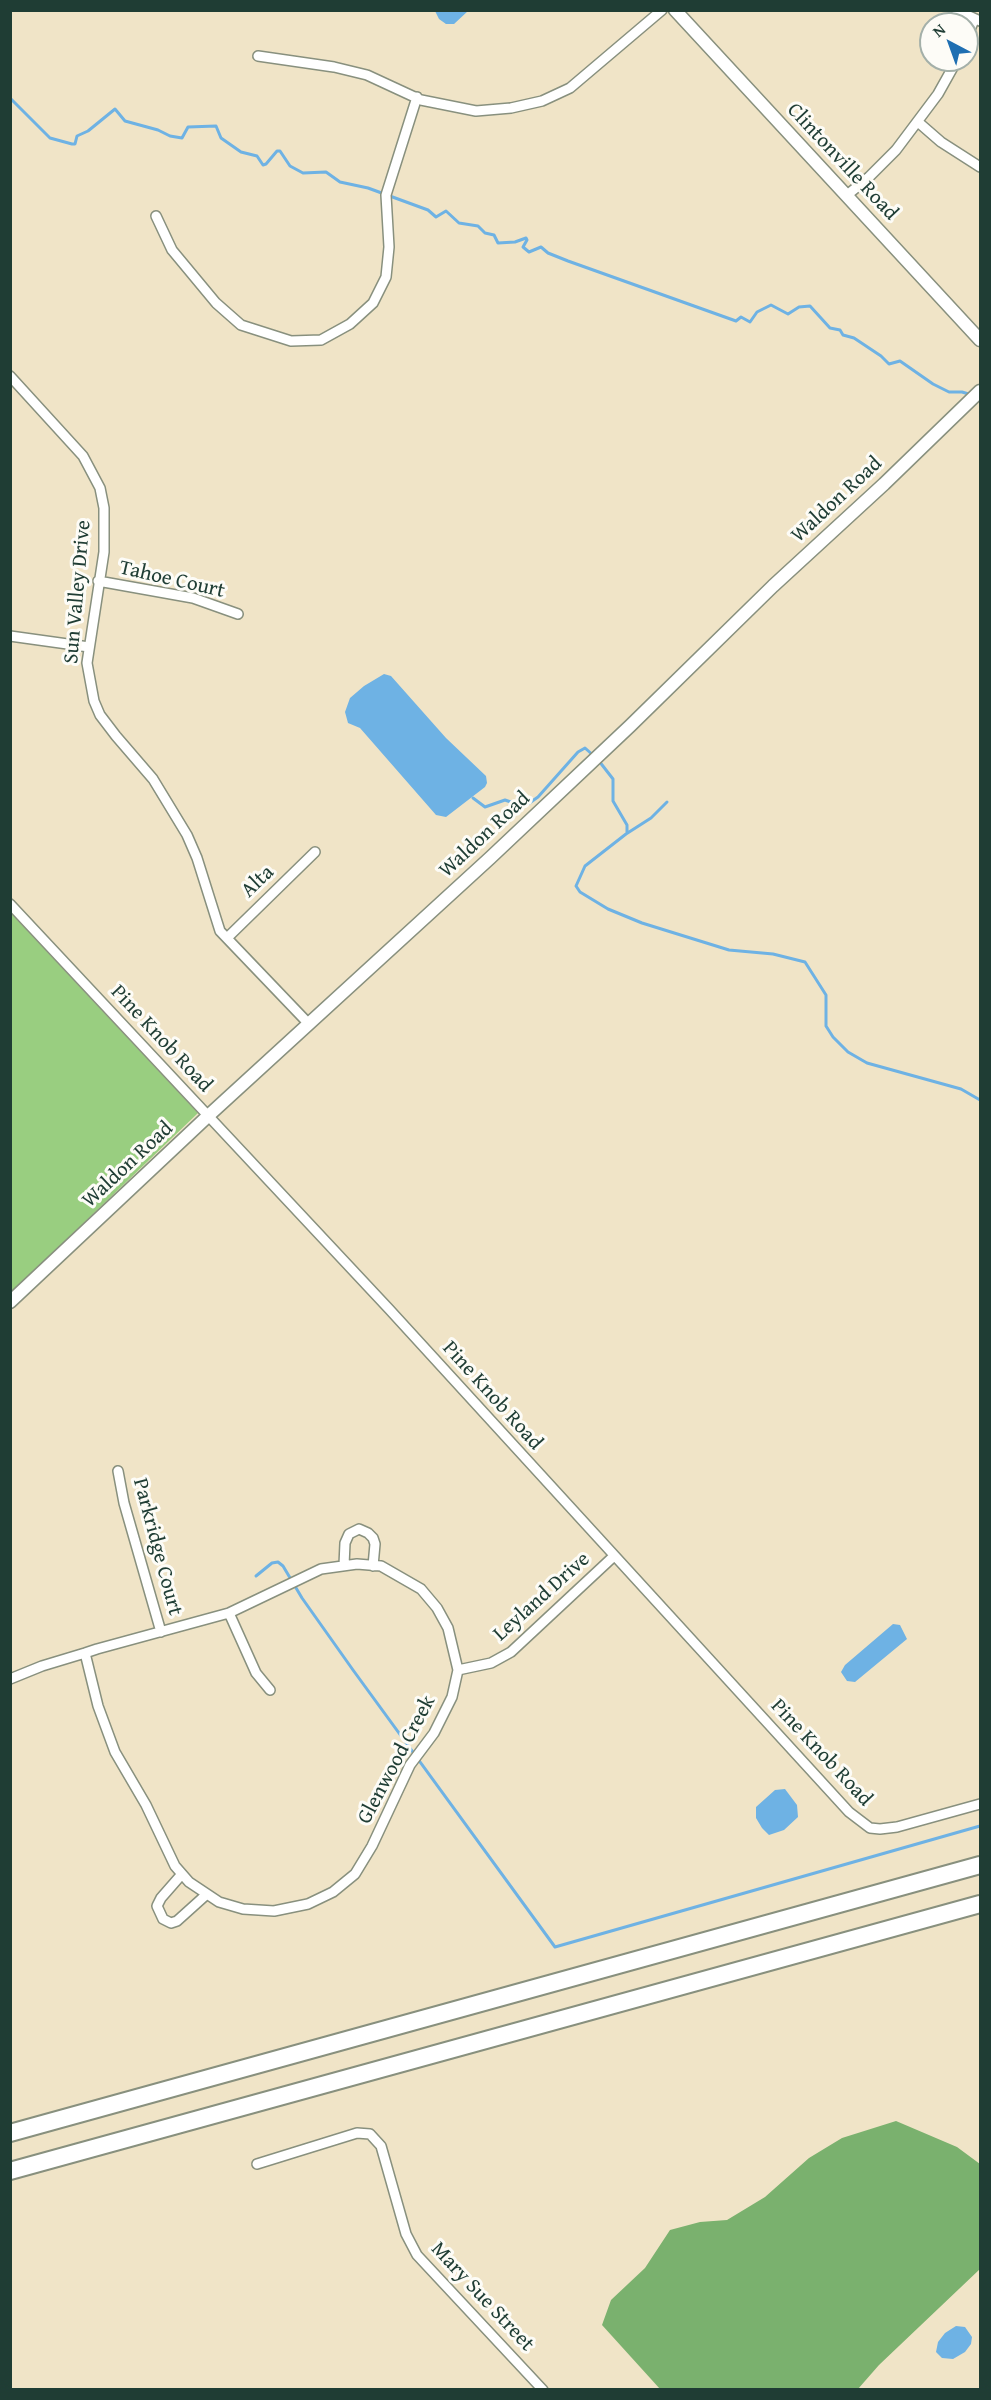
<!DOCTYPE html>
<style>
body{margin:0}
#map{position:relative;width:991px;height:2400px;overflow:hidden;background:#f0e4c7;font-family:"Gentium Book Plus",serif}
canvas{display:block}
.frame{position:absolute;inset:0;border:12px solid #1f3d34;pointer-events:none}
.north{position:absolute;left:919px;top:12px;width:60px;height:60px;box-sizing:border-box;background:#fdfcf7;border:2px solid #a4b0a9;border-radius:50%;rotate:319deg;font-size:16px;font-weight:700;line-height:24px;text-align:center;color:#1f3d34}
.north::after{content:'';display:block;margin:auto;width:21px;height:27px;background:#1f6fb2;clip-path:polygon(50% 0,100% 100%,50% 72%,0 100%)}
</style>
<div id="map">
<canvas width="991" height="2400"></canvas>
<div class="frame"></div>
<div class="north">N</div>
</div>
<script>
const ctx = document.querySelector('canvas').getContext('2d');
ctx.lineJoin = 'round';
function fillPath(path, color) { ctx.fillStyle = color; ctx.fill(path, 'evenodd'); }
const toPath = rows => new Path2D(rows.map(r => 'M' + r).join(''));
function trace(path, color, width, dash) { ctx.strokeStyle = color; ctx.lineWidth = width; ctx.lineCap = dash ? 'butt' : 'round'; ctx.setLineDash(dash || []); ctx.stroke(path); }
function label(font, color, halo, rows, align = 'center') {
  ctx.font = font + ' "Gentium Book Plus",serif'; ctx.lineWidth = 6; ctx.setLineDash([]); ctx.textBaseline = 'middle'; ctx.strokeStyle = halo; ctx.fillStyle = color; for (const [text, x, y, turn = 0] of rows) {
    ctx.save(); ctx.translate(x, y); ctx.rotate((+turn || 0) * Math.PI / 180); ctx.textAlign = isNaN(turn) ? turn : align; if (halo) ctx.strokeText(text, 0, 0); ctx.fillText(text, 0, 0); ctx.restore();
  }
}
const green = toPath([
 [10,912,198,1113,11,1293,10,1293]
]);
const forest = toPath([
 [896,2121,957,2147,980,2164,980,2269,879,2365,858,2389,660,2389,602,2325,611,2300,645,2268,670,2230,700,2222,727,2220,765,2197,809,2158,842,2138]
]);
const water = toPath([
 [435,11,468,11,454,24,446,24,439,19],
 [384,674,391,676,446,738,486,776,487,783,485,787,446,817,436,815,360,728,348,723,345,712,350,698,364,686],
 [893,1624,900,1625,907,1639,855,1682,847,1681,841,1672,845,1665],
 [785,1789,797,1805,798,1817,784,1830,769,1835,762,1828,756,1818,756,1807,775,1790],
 [956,2326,965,2327,972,2337,971,2344,965,2352,953,2359,942,2358,936,2352,938,2342,945,2333]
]);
const stream = toPath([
 [10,98,50,138,72,144,75,144,77,136,88,131,115,109,125,121,158,130,170,136,182,138,188,127,216,126,221,138,241,152,257,156,263,165,266,164,277,151,280,151,290,166,303,173,326,172,340,182,368,188,428,210,436,217,446,211,459,223,478,226,485,233,494,235,498,243,515,242,526,238,527,240,523,247,529,252,541,247,548,253,568,261,736,321,741,317,750,322,757,312,771,305,788,314,799,307,810,306,830,328,840,330,843,335,854,338,881,356,889,364,900,361,933,384,949,392,962,392,972,395],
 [599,761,613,779,613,801,627,825,627,833],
 [473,798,485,807,505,800,522,806,528,804,538,797,578,752,585,748,594,756],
 [667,802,651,818,626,834,585,866,576,886,580,892,608,909,642,923,729,950,773,954,805,962,826,995,826,1026,833,1037,848,1052,867,1063,961,1089,980,1100],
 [256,1576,272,1563,278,1562,283,1566,302,1598,353,1670,555,1947,980,1826]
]);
const minor = toPath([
 [956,10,980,21],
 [967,37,974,20],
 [258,56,334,67,367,75,421,100,476,111,511,108,542,101,570,88,662,10],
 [918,122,941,142,980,167],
 [846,196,869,177,896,150,938,94,957,60],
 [156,216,172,250,216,303,241,325,291,341,321,340,350,324,373,303,386,277,389,247,386,195,417,97],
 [10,376,83,456,100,488,104,508,104,552,87,663,94,701,100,715,116,736,153,779,187,835,197,858,220,931,308,1023],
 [98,581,193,598,238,614],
 [10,636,89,647],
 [10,904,389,1309,849,1812,870,1828,880,1829,897,1827,980,1804],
 [227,938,315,852],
 [118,1471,124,1503,161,1632],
 [344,1565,345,1543,349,1534,359,1529,368,1533,373,1538,375,1544,373,1566],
 [229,1613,256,1673,270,1690],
 [458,1670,491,1663,511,1652,614,1556],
 [10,1679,42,1666,85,1653,97,1649,229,1613,321,1569,357,1564,381,1566,421,1589,437,1608,448,1628,458,1670,452,1697,434,1733,410,1765,372,1846,355,1874,333,1892,308,1904,274,1911,243,1909,219,1902,189,1882,175,1866,146,1805,115,1752,98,1706,85,1653],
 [182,1874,161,1898,157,1906,163,1919,171,1923,177,1921,207,1894],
 [257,2164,357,2133,370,2134,381,2146,406,2234,417,2255,543,2390]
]);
const tertiary = toPath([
 [675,10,980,340],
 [10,1302,208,1116,490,858,630,726,773,586,884,484,980,391]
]);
const motorway = toPath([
 [10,2133,980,1865],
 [10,2171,980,1904]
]);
const streetNames = [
 ["Clintonville Road",842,162,47],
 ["Waldon Road",837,500,-43],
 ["Tahoe Court",172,580,13],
 ["Sun Valley Drive",78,592,-85],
 ["Waldon Road",485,835,-43],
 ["Alta",258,882,-44],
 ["Pine Knob Road",161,1039,47],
 ["Waldon Road",128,1165,-43],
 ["Pine Knob Road",492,1396,48],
 ["Parkridge Court",157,1547,75],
 ["Leyland Drive",542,1597,-42],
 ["Pine Knob Road",821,1753,47],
 ["Glenwood Creek",397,1760,-62],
 ["Mary Sue Street",482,2297,47]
];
fillPath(green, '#99ce80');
fillPath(forest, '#7ab16e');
fillPath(water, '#6eb2e4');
trace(stream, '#6eb2e4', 3);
trace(minor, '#88907e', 12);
trace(tertiary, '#88907e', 15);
trace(motorway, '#88907e', 20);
trace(minor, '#fff', 9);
trace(tertiary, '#fff', 12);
trace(motorway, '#fff', 16);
label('21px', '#1f3d34', '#fdfcf7', streetNames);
</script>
